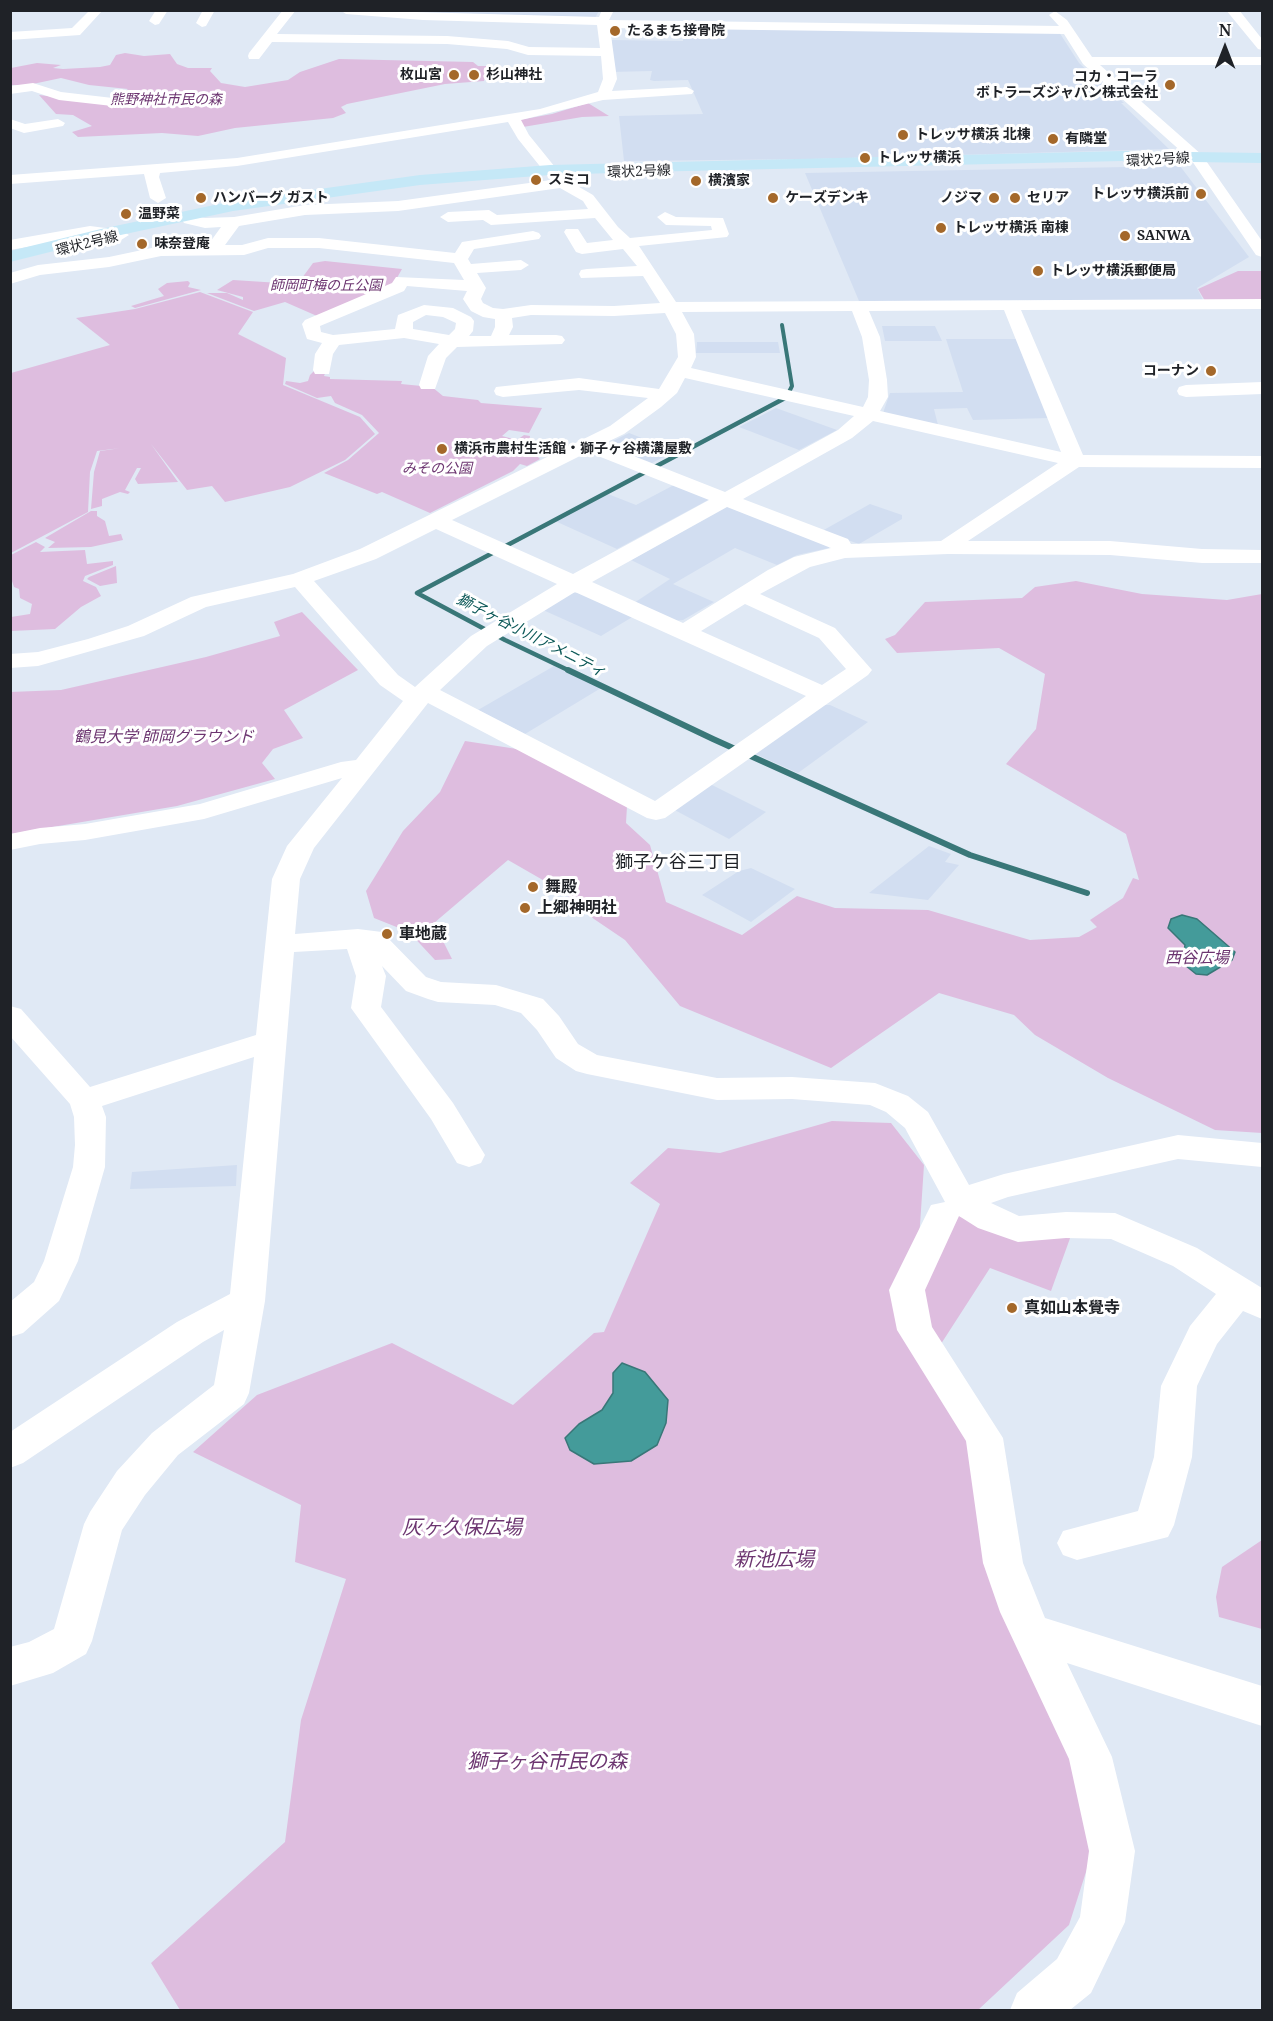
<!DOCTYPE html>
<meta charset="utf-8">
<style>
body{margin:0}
#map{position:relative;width:1273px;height:2021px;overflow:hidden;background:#e0e9f5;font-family:"Noto Serif",serif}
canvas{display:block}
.frame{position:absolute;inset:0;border:12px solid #1f2227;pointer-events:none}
.north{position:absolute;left:1195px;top:18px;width:60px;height:60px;-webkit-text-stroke:4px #fff;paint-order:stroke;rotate:0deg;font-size:16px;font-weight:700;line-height:24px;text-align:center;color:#1f2227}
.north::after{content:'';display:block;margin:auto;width:21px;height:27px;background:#1f2227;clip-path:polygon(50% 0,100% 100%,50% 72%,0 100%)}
</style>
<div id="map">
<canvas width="1273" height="2021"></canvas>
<div class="frame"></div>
<div class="north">N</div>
</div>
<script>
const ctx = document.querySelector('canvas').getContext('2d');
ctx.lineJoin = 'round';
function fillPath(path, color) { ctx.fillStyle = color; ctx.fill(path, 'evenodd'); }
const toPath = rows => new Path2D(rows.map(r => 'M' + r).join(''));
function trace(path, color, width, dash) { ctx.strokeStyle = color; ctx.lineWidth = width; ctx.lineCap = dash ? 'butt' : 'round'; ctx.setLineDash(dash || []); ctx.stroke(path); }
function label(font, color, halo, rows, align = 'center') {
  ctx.font = font + ' "Noto Serif","Noto Sans JP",serif'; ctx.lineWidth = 6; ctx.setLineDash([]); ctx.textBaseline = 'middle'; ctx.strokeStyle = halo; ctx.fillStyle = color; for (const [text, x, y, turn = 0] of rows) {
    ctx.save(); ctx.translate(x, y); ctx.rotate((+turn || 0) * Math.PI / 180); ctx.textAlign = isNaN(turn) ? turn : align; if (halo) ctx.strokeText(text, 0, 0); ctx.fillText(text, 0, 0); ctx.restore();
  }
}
const built = toPath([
 [381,11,599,11,595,18],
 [684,26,1059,32,1079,63,1124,103,1121,103,1169,149,814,159,624,161,619,116,703,114,688,80,654,81,650,80,652,71,611,72,612,40,683,41],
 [1180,166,1249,257,1197,288,1203,300,859,301,805,173],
 [882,326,935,326,942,341,885,341],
 [946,339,1017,339,1050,418,973,420,967,408,934,409,938,425,883,413,890,393,963,392],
 [697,342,778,342,780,353,696,353],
 [776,408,837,430,799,450,739,427],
 [629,433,675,451,652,463,605,445],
 [674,485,710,499,617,549,555,521,608,494,636,505],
 [870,504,902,515,902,519,859,544,822,531],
 [732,506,829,545,829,548,797,555,777,565,735,548,673,584,714,602,683,620,673,621,634,603,670,579,631,560,725,507],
 [568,593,584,593,634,616,601,636,543,610],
 [554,666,601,688,525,734,478,710],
 [821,705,830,705,868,722,798,773,751,752],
 [706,782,766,812,729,839,669,807],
 [929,846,951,854,945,862,959,865,928,900,869,893],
 [751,868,795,889,751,922,702,895,739,871],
 [237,1165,236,1186,130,1189,132,1172]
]);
const green = toPath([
 [125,53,144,56,170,54,177,64,188,68,212,68,210,71,221,83,245,87,288,80,300,72,339,59,473,62,478,66,501,66,505,75,485,76,484,81,445,84,347,104,341,107,346,113,333,118,235,128,198,136,162,133,78,137,72,132,92,126,73,115,56,114,39,95,108,103,128,89,89,85,61,78,28,85,11,85,11,68,37,63,61,65,53,68,63,69,100,67,110,65,116,55],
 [588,103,609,116,582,117,523,127,519,120,552,114],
 [325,261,402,269,393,285,317,316,285,302,254,311,207,293,227,293,243,300,243,297,217,290,233,280,280,283,283,277,302,278,313,263],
 [1238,271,1262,271,1262,300,1205,301,1198,289],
 [188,281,190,283,188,287,201,290,135,308,131,306,164,296,158,289,167,283],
 [200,292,253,312,238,334,286,358,283,385,360,417,375,434,345,460,290,487,225,502,212,486,187,490,151,444,178,482,138,484,135,479,141,468,137,468,125,490,130,492,128,494,120,492,102,499,102,506,91,509,94,472,100,451,121,448,97,451,90,472,88,512,11,553,11,373,110,345,76,318,135,309],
 [315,370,326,371,324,376,330,377,330,379,402,381,401,384,432,387,443,396,478,400,481,403,542,408,529,433,509,430,502,436,517,440,524,435,530,436,528,447,540,459,527,466,520,464,513,471,430,513,382,492,377,494,324,473,348,460,379,433,362,415,335,403,331,396,317,398,285,384,286,381,300,383,308,381,310,375],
 [91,511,97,511,97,516,105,521,109,536,121,534,123,540,91,547,48,548,55,542,45,538],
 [36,542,45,547,40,552,85,550,87,564,113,561,113,565,85,576,83,581,96,587,101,596,81,607,55,629,11,631,11,617,30,614,32,604,20,598,19,589,14,587,11,578,11,555],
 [116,566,117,583,100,586,87,579,89,577],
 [1076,581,1142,594,1227,600,1262,594,1262,1133,1215,1130,1108,1078,1035,1035,1014,1015,939,993,831,1068,680,1006,625,940,594,919,562,891,508,860,434,923,452,959,435,960,409,932,374,918,366,891,403,831,440,792,465,741,517,749,627,806,626,823,650,845,666,902,742,935,797,896,835,908,928,910,1030,940,1079,937,1097,927,1090,920,1123,898,1133,878,1139,880,1126,834,1006,764,1036,729,1045,674,999,648,897,653,885,639,895,635,925,602,1022,598,1035,587],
 [302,612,358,670,284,710,303,738,273,749,262,763,275,779,177,806,11,834,10,692,61,690,206,657,280,636,274,622],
 [832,1121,891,1123,924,1165,919,1240,954,1214,997,1231,1073,1230,1051,1291,990,1268,939,1347,972,1438,1076,1760,1093,1850,1069,1925,978,2010,180,2010,151,1963,285,1842,301,1720,346,1579,295,1562,301,1505,193,1452,257,1395,392,1343,513,1405,594,1333,604,1332,660,1204,630,1183,668,1148,720,1153],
 [613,1373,631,1461,579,1424,602,1410,613,1393],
 [1262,1540,1262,1629,1219,1617,1216,1597,1222,1567]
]);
const water = toPath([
 [1182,915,1197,919,1235,952,1232,960,1207,975,1196,974,1180,961,1178,956,1184,951,1185,945,1168,928,1171,919,1182,915],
 [622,1363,645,1372,668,1400,666,1423,657,1445,631,1461,594,1464,570,1450,565,1438,579,1424,602,1410,613,1393,613,1373,622,1363]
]);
const streamFar2 = toPath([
 [782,325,792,386,788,394]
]);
const streamFar1 = toPath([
 [417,593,505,640,572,672],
 [417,593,787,397,789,393]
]);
const stream = toPath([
 [568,670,713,739,970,855,1087,893]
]);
const minor = toPath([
 [90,10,102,11,80,35,10,40,10,32,72,28,90,10],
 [156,10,168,10,159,24,155,25,149,21,156,10],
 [203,10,215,10,206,26,202,27,196,23,203,10],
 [283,10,296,10,277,34,447,36,508,41,529,47,600,48,597,25,423,20,346,14,340,10,599,17,602,10,614,10,609,20,1059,26,1049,15,1055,11,1067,20,1092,57,1262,57,1262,65,1100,65,1202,155,1262,241,1262,257,1256,255,1192,161,1083,64,1064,34,610,28,617,79,612,91,687,87,694,91,692,94,603,100,521,120,529,135,559,172,567,180,593,195,618,227,630,238,712,230,711,226,666,225,657,217,665,212,676,217,723,218,729,234,727,237,639,246,676,302,1262,299,1262,309,1021,310,1083,455,1262,456,1262,468,1079,467,968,541,1110,541,1202,549,1262,550,1262,563,1202,563,1110,555,948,554,845,558,810,567,760,594,835,628,872,670,868,675,665,818,656,820,647,818,428,703,314,848,300,879,295,934,358,929,382,932,426,977,441,982,496,985,543,999,559,1016,578,1044,597,1055,717,1078,792,1077,875,1083,908,1096,928,1112,969,1185,1004,1174,1178,1135,1262,1143,1262,1167,1178,1159,1008,1197,991,1203,1019,1216,1066,1212,1115,1213,1197,1248,1262,1288,1262,1319,1243,1311,1217,1344,1197,1386,1192,1457,1174,1525,1168,1537,1077,1560,1063,1555,1057,1543,1063,1531,1138,1511,1154,1457,1161,1386,1190,1326,1216,1294,1173,1266,1111,1239,1066,1238,1018,1242,978,1228,959,1216,925,1290,932,1327,1003,1438,1023,1563,1045,1618,1262,1686,1262,1726,1067,1663,1112,1757,1135,1851,1125,1922,1091,1993,1070,2010,1010,2010,1017,1993,1057,1959,1080,1917,1089,1851,1069,1759,1000,1612,983,1563,966,1441,897,1330,889,1290,931,1205,945,1202,905,1128,886,1112,870,1105,792,1099,717,1100,587,1074,576,1071,556,1058,537,1030,521,1013,495,1005,438,1002,428,999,406,991,382,966,386,976,381,1007,453,1103,485,1155,481,1163,469,1167,457,1163,431,1119,351,1008,356,976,347,949,294,952,265,1301,249,1393,244,1404,178,1455,145,1495,122,1530,92,1641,86,1654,53,1673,10,1686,10,1647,29,1642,54,1629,84,1524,90,1512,117,1471,152,1433,214,1385,224,1330,203,1342,23,1463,10,1468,10,1432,177,1322,230,1294,254,1057,102,1106,106,1117,105,1167,78,1261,59,1301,23,1333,10,1337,10,1302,34,1282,44,1261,73,1167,75,1145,74,1117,70,1104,10,1036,10,1006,21,1009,90,1087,256,1035,272,879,287,846,342,778,204,819,85,840,40,844,10,850,10,834,40,828,85,824,200,804,341,762,356,760,403,701,380,685,295,587,206,607,144,636,38,666,10,668,10,654,38,652,88,639,128,626,191,597,293,574,360,549,610,426,648,398,579,390,503,397,496,395,494,391,496,387,579,378,659,389,678,357,676,334,665,313,614,316,531,315,512,318,513,327,509,335,556,335,562,336,565,340,562,344,457,347,446,358,435,389,421,389,419,385,428,356,439,344,404,338,339,345,333,354,329,374,315,374,313,370,315,354,322,343,307,339,302,324,305,320,392,283,396,277,464,280,454,263,319,248,268,248,244,255,161,256,109,267,40,275,10,284,10,273,38,265,109,257,161,246,208,245,221,227,205,228,184,223,182,220,184,217,190,215,205,218,234,217,305,205,398,201,551,180,518,139,508,122,237,166,160,173,159,177,166,198,158,203,150,198,144,174,10,184,10,175,237,158,540,109,598,92,603,79,601,56,528,55,507,49,447,44,272,42,259,59,249,59,248,56,249,53,283,10],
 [560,188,583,201,588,209,497,215,489,210,448,212,440,217,448,222,483,220,491,225,595,218,613,240,587,243,578,229,566,229,564,232,576,252,582,254,623,249,637,266,587,269,581,270,579,274,581,278,643,276,660,303,614,306,531,305,503,309,493,308,483,303,481,299,486,288,477,273,521,270,529,265,521,260,471,264,468,259,474,249,539,239,541,236,539,233,533,231,462,242,455,253,319,238,268,238,242,245,225,245,239,226,305,215,398,211,560,188],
 [407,286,467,291,463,299,471,311,483,317,495,319,495,327,491,336,469,336,473,331,474,321,471,317,453,308,424,305,398,315,395,329,333,335,321,332,320,326,404,291,407,286],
 [1004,310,1061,452,880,411,888,397,887,380,880,337,869,311,1004,310],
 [852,311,862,337,869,380,868,397,863,407,691,368,696,357,694,334,682,312,852,311],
 [426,315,443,317,456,323,455,329,449,335,413,329,413,322,426,315],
 [685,378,854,416,838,430,725,492,603,444,624,434,661,407,677,393,685,378],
 [873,421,1058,463,941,541,851,544,848,539,743,499,852,438,873,421],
 [588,452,709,500,573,574,452,520,588,452],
 [727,507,831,548,794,557,768,570,683,623,592,582,727,507],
 [436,529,557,584,471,636,415,687,398,675,314,581,376,559,436,529],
 [575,592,806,696,655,801,440,690,487,646,575,592],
 [745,604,819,638,846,669,822,685,701,631,745,604],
 [1226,10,1239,10,1262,39,1262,50,1258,49,1226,10],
 [33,83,61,92,130,100,137,104,130,108,59,100,32,91,10,94,10,86,33,83],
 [10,119,25,124,58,119,65,123,63,126,24,133,10,128,10,119],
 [90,226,121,230,129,235,121,240,90,236,10,250,10,240,90,226],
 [1262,382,1262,394,1186,397,1179,395,1177,391,1179,387,1186,385,1262,382]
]);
const major = toPath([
 [1122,151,1262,153,1262,163,1122,161,643,172,550,175,420,185,233,211,102,239,10,262,10,251,101,229,233,201,420,175,550,165,1122,151]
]);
const markers = [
 [615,31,6,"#a4682a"],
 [454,75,6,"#a4682a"],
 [474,75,6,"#a4682a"],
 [1170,85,6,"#a4682a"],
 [903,135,6,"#a4682a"],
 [1053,139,6,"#a4682a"],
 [865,158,6,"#a4682a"],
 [536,180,6,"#a4682a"],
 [696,181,6,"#a4682a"],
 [1201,194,6,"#a4682a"],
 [201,198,6,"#a4682a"],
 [773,198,6,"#a4682a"],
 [994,198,6,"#a4682a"],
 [1015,198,6,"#a4682a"],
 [126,214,6,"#a4682a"],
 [941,228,6,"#a4682a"],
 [1125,236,6,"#a4682a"],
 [142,244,6,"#a4682a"],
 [1038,271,6,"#a4682a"],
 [1211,371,6,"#a4682a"],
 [442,449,6,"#a4682a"],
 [533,887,6,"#a4682a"],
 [525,908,6,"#a4682a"],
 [387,934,6,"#a4682a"],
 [1012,1308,6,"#a4682a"]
];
const farPoinames = [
 ["たるまち接骨院",627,31],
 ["枚山宮",442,75,"right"],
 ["杉山神社",486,75],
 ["コカ・コーラ",1158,77,"right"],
 ["ボトラーズジャパン株式会社",1158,93,"right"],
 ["トレッサ横浜 北棟",915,135],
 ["有隣堂",1065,139],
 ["トレッサ横浜",877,158],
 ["スミコ",548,180],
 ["横濱家",708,181],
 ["トレッサ横浜前",1189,194,"right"],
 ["ハンバーグ ガスト",213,198],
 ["ケーズデンキ",785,198],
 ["ノジマ",982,198,"right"],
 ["セリア",1027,198],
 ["温野菜",138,214],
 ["トレッサ横浜 南棟",953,228],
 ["SANWA",1137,236],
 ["味奈登庵",154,244],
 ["トレッサ横浜郵便局",1050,271],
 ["コーナン",1199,371,"right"],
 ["横浜市農村生活館・獅子ヶ谷横溝屋敷",454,449]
];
const farParknames = [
 ["熊野神社市民の森",166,100],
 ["師岡町梅の丘公園",326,286],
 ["みその公園",437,469]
];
const farStreetnames = [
 ["環状2号線",1158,160,-3],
 ["環状2号線",639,172,-2],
 ["環状2号線",87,244,-14]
];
const farWaternames = [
 ["獅子ヶ谷小川アメニティ",531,636,27]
];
const parkNames = [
 ["鶴見大学 師岡グラウンド",164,737],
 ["西谷広場",1197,958]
];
const poiNames = [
 ["舞殿",545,887],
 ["上郷神明社",537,908],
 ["車地蔵",399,934],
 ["真如山本覺寺",1024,1308]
];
const neighbourhoodNames = [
 ["獅子ケ谷三丁目",678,863]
];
const nearParknames = [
 ["灰ヶ久保広場",462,1528],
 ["新池広場",774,1560],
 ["獅子ヶ谷市民の森",547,1762]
];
fillPath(built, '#d2def1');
fillPath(green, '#debddf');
fillPath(water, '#449b9a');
trace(water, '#397778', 1.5);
trace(streamFar2, '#397778', 4);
trace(streamFar1, '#397778', 4.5);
trace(stream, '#397778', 6);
fillPath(minor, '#fff');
fillPath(major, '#c5e8f7');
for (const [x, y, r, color] of markers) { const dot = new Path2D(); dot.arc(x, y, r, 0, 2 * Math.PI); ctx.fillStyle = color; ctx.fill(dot); trace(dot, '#fff', 2); }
label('bold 14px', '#1f2227', '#fff', farPoinames, 'left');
label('italic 14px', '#6c3570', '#fff', farParknames);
label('14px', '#1f2227', '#fff', farStreetnames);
label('italic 15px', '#0b5857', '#fff', farWaternames);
label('italic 16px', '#6c3570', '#fff', parkNames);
label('bold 16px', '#1f2227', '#fff', poiNames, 'left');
label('18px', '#1f2227', '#fff', neighbourhoodNames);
label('italic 20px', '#6c3570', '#fff', nearParknames);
</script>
